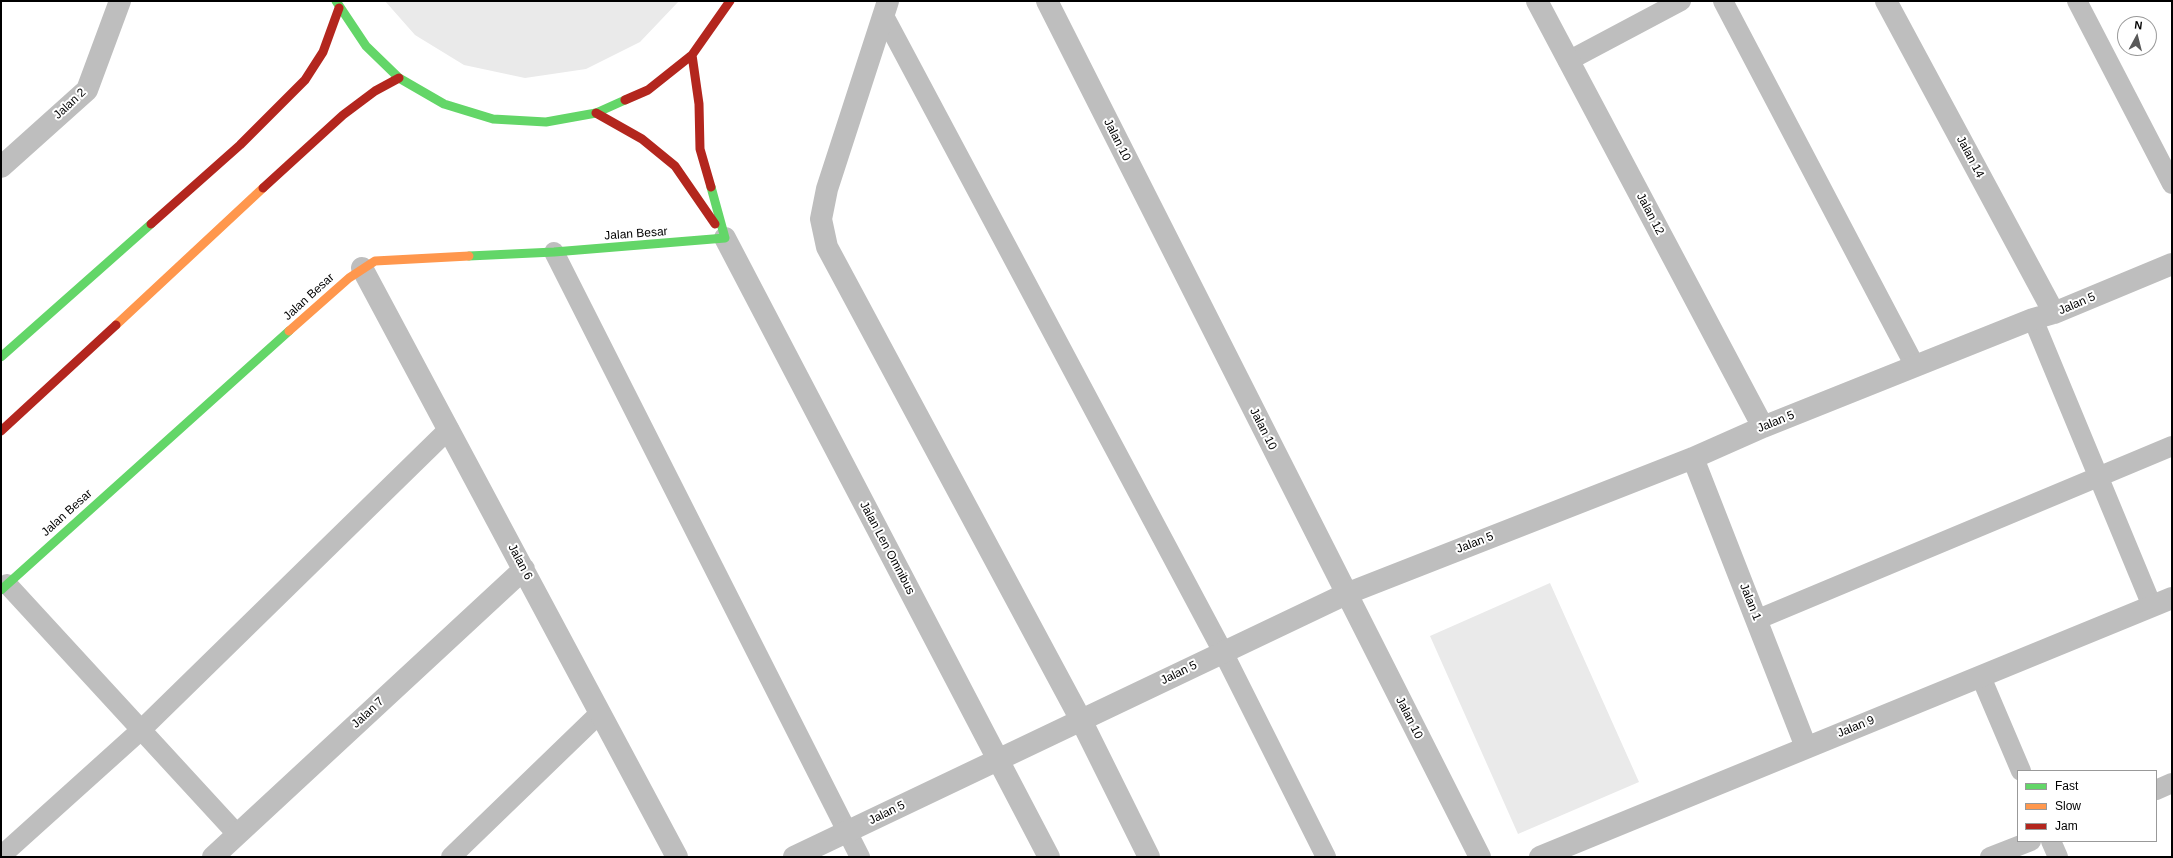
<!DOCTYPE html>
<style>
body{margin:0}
#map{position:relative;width:2173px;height:858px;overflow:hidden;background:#fff;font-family:Helvetica,sans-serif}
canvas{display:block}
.frame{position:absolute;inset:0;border:2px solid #000;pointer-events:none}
.legend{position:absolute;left:2017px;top:770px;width:140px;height:72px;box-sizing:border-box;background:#fff;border:1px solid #999;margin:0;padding:5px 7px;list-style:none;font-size:12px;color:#000}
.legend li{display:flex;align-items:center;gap:8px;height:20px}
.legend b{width:20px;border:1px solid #999}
.north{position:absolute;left:2117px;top:16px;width:40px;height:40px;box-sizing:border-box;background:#fff;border:1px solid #999;border-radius:50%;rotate:7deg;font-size:11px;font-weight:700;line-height:16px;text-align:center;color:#000}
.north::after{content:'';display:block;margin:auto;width:14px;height:18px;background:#595959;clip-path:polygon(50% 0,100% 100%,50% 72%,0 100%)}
</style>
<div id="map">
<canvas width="2173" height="858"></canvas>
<div class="frame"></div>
<ul class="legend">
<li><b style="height:5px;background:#63d668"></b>Fast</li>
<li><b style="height:5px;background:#ff974d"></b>Slow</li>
<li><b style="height:5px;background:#b3261e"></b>Jam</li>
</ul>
<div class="north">N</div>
</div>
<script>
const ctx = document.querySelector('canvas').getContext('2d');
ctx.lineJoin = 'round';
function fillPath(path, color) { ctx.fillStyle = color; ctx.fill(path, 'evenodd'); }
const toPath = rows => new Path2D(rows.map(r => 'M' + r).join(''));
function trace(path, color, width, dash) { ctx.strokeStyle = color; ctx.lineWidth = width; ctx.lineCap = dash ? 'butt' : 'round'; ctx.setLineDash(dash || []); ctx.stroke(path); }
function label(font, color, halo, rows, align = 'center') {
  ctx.font = font + ' Helvetica,sans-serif'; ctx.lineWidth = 4; ctx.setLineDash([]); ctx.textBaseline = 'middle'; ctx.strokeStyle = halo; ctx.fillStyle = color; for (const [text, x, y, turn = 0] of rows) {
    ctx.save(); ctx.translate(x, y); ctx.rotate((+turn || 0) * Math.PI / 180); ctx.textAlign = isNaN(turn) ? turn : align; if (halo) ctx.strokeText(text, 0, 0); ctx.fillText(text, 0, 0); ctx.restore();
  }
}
const green = toPath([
 [385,1,679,1,640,42,586,69,525,78,464,65,415,35],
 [1550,583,1639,782,1518,834,1430,636]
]);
const lane = toPath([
 [1723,1,1915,366],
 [2077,1,2172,184],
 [884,16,1223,652,1326,857],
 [1568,61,1681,1],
 [554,252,860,857],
 [2033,319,2152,606],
 [7,584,237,834],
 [1756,620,2172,446],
 [1981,677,2021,771],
 [2156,790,2172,783],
 [2051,841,2058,857],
 [1,856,141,730,449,429],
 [451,857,600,713],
 [1990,857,2031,841]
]);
const street = toPath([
 [888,1,827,189,821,219,827,247,1081,720,1149,857],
 [1047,1,1480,857],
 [1537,1,1763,427],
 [1886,1,2054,313],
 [1,167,87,90,120,1],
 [725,238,1049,857],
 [362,268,677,857],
 [1693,458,1806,747],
 [213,857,524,569],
 [794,857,1346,594,1693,458,1763,427,2033,319,2054,313,2172,264],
 [1540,857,2172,598]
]);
const fast = toPath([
 [336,1,366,46,399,78,444,104,493,119,546,122,596,113,625,100],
 [711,187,725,238],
 [469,256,554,252,725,238],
 [1,357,151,224],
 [1,590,289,331]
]);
const slow = toPath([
 [116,325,263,188],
 [289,331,349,278,375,261,469,256]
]);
const jam = toPath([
 [692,55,699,104,700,149,711,187],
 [625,100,648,90,692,55,730,1],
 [596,113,642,139,675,166,715,224],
 [263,188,343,115,375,91,399,78],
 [151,224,240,145,305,80,323,52,339,8],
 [1,431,116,325]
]);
const streetNames = [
 ["Jalan 2",70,104,-43],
 ["Jalan 10",1117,140,63],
 ["Jalan 14",1970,157,62],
 ["Jalan 12",1650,214,62],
 ["Jalan Besar",636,234,-4],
 ["Jalan Besar",309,297,-42],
 ["Jalan 5",2077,304,-23],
 ["Jalan 5",1776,422,-22],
 ["Jalan 10",1263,429,63],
 ["Jalan Besar",67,513,-42],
 ["Jalan 5",1475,543,-21],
 ["Jalan Len Omnibus",887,548,62],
 ["Jalan 6",520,562,62],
 ["Jalan 1",1750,602,68],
 ["Jalan 5",1179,673,-26],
 ["Jalan 7",368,713,-43],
 ["Jalan 10",1409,718,63],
 ["Jalan 9",1856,727,-22],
 ["Jalan 5",887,813,-26]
];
fillPath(green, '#eaeaea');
trace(lane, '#bebebe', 20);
trace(street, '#bebebe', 22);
trace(fast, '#63d668', 9);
trace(slow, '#ff974d', 9);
trace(jam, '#b3261e', 9);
label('12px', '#000', '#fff', streetNames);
</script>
